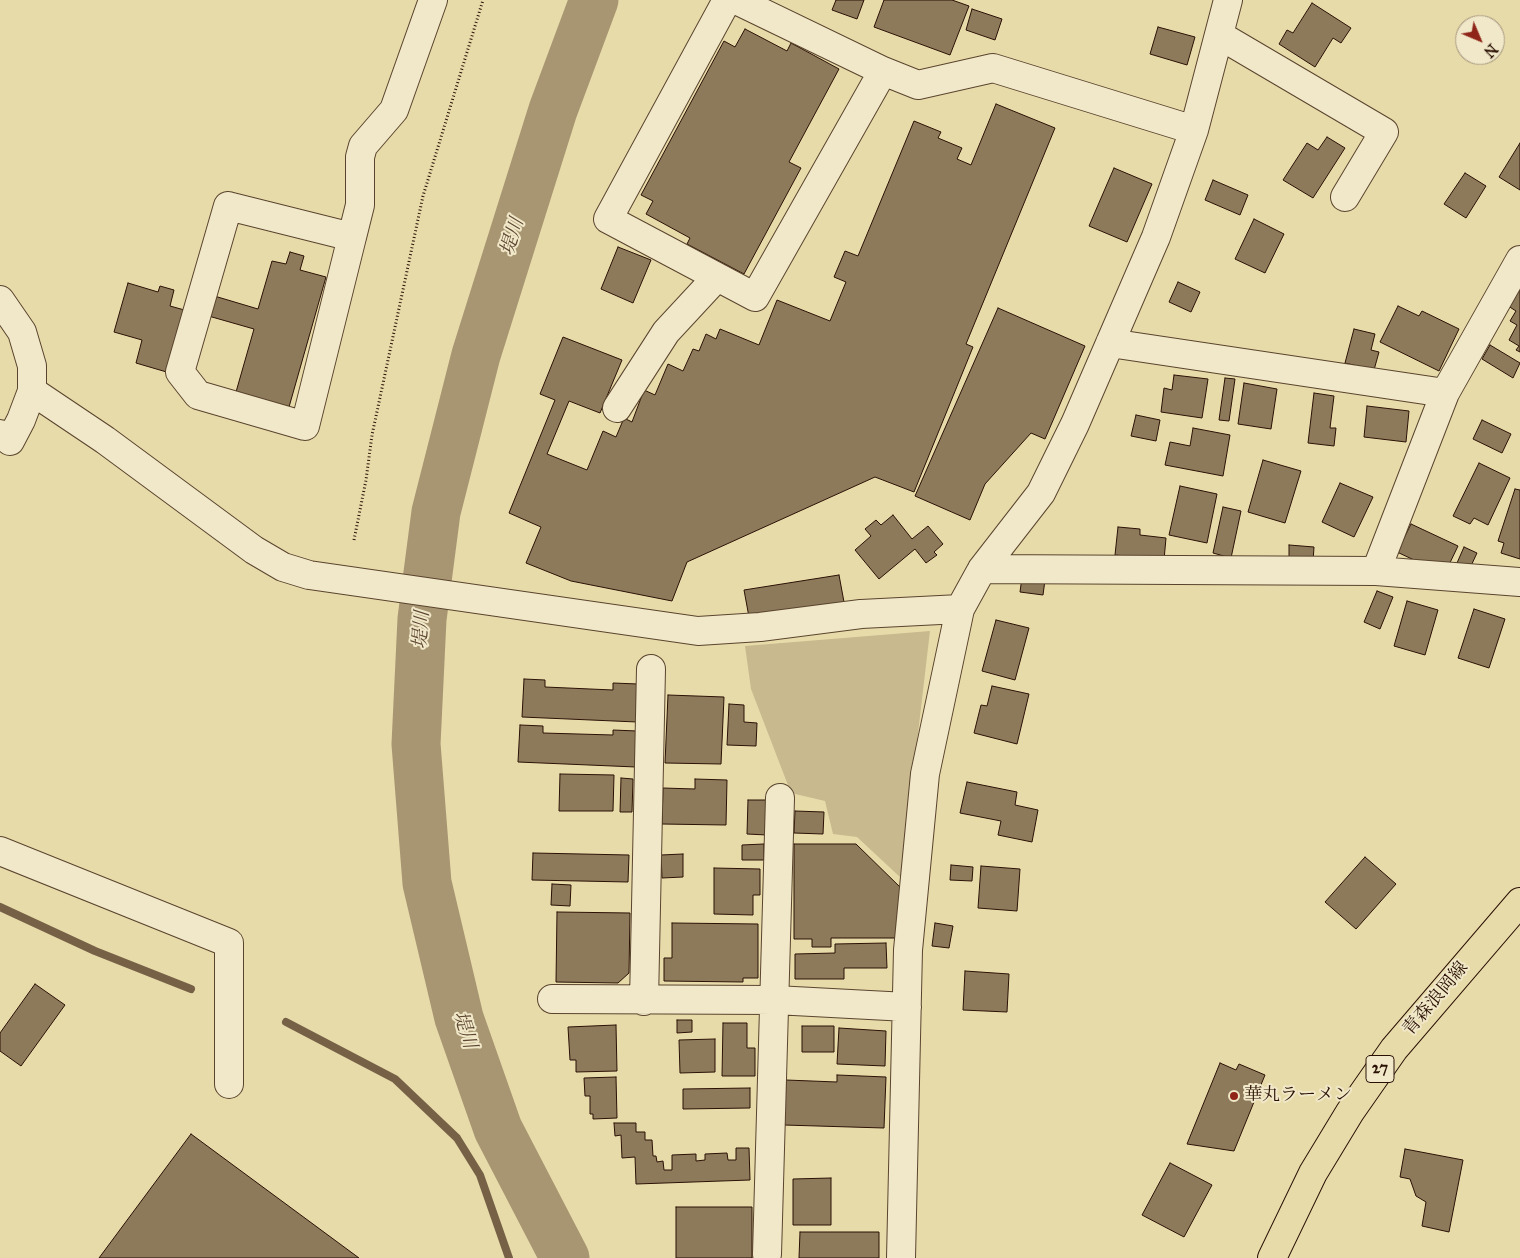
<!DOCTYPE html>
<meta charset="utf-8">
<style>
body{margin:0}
#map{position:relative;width:1520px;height:1258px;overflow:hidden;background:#e8dbaa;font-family:"IM FELL Great Primer",serif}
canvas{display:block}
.north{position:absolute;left:1455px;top:15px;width:50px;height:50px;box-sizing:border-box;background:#f0e8c8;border:1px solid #a1927a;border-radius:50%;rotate:135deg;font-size:14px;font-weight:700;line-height:20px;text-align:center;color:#2b1105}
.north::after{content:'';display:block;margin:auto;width:18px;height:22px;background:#8f2418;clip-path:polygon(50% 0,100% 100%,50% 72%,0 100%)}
</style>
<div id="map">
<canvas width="1520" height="1258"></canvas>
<div class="north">N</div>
</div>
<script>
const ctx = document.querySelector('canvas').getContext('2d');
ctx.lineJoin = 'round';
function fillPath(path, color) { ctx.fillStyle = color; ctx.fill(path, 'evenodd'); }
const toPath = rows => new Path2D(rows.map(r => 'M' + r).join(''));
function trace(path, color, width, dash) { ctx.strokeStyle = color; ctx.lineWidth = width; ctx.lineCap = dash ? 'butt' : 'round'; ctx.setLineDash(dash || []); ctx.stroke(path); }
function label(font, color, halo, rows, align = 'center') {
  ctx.font = font + ' "IM FELL Great Primer","Noto Serif JP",serif'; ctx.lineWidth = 4; ctx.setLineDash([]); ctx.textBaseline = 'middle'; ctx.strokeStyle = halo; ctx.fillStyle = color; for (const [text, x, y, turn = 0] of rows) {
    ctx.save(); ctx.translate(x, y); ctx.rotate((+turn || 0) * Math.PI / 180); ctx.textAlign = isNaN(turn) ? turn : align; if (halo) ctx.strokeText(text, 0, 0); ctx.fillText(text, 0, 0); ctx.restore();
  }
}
const green = toPath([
 [930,631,901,878,857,837,833,834,825,801,791,793,751,689,745,646]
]);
const stream = toPath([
 [0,907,95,951,191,989],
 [286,1022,395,1079,457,1138,480,1175,509,1258]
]);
const river = toPath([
 [565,1258,498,1129,459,1018,427,883,416,744,422,619,436,512,476,355,553,110,594,0]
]);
const building = toPath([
 [836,0,864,0,857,19,832,10,836,0],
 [884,0,952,0,969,6,950,55,874,27,884,0],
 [1312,3,1351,28,1341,43,1333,38,1315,67,1279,44,1287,30,1293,33,1312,3],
 [972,9,1002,19,995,40,966,30,972,9],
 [1158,27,1195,37,1187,65,1150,54,1158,27],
 [745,29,787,51,791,43,839,69,789,162,801,168,744,274,687,244,690,238,646,214,653,201,641,195,724,41,735,47,745,29],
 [996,104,1055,128,966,344,973,347,914,492,875,477,687,562,672,601,571,581,526,563,541,527,509,513,555,400,540,394,563,337,622,360,600,413,569,401,547,454,587,470,603,431,616,437,624,418,632,422,644,390,655,395,668,364,683,371,693,349,699,351,706,334,716,339,720,329,759,345,777,300,830,321,846,282,834,277,845,251,858,256,914,121,941,132,938,138,962,148,957,159,971,165,996,104],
 [1327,137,1345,148,1313,198,1283,180,1307,143,1318,150,1327,137],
 [1520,143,1520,190,1499,177,1520,143],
 [1114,168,1152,184,1127,242,1089,226,1114,168],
 [1465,173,1486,186,1466,218,1444,204,1465,173],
 [1213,180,1248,195,1240,215,1205,200,1213,180],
 [1254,219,1284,234,1265,273,1235,259,1254,219],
 [618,247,651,260,633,303,601,289,618,247],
 [290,252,304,256,300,270,326,277,289,407,236,392,254,329,205,315,211,295,258,309,272,261,286,264,290,252],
 [1178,282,1200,292,1191,312,1169,302,1178,282],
 [128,283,158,292,160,286,174,290,170,306,188,311,170,373,136,363,142,340,114,332,128,283],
 [1515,288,1520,291,1520,352,1516,350,1519,346,1509,340,1517,325,1510,321,1516,311,1505,304,1515,288],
 [1398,306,1419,316,1422,311,1459,329,1439,371,1380,342,1398,306],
 [998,308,1085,346,1045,439,1031,433,985,484,970,520,915,496,998,308],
 [1354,329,1375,334,1371,350,1379,352,1374,370,1345,363,1354,329],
 [1490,345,1520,363,1513,378,1482,359,1490,345],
 [1174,375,1208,379,1202,418,1161,412,1164,388,1172,390,1174,375],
 [1225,378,1235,379,1229,421,1219,420,1225,378],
 [1244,383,1277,389,1271,429,1238,424,1244,383],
 [1314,393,1334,396,1330,428,1336,428,1334,446,1308,443,1314,393],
 [1367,406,1409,411,1406,442,1364,437,1367,406],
 [1136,415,1160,420,1156,441,1131,436,1136,415],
 [1482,420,1511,434,1502,453,1473,439,1482,420],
 [1193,428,1230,435,1223,476,1165,465,1170,442,1190,446,1193,428],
 [1263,460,1301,471,1285,523,1248,512,1263,460],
 [1479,463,1510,478,1488,525,1474,518,1470,524,1453,516,1479,463],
 [1340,483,1373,497,1354,537,1322,522,1340,483],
 [1180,486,1217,494,1207,543,1169,535,1180,486],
 [1515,489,1520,490,1520,559,1501,553,1504,543,1498,541,1515,489],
 [1223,507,1241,511,1231,558,1213,553,1223,507],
 [893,515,912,539,928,526,943,544,934,552,937,555,926,563,915,549,879,579,855,550,871,536,865,529,876,520,881,525,893,515],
 [1411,524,1458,546,1446,571,1431,568,1397,552,1411,524],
 [1118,527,1140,529,1140,535,1166,538,1164,560,1115,555,1118,527],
 [1289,545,1314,547,1313,562,1289,561,1289,545],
 [1464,547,1477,553,1470,568,1457,563,1464,547],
 [839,575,844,602,749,617,744,590,839,575],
 [1022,577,1045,580,1043,595,1020,592,1022,577],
 [1377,591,1393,597,1380,629,1364,622,1377,591],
 [1407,601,1438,610,1425,655,1394,646,1407,601],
 [1474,609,1505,619,1489,668,1458,658,1474,609],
 [996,620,1029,628,1015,680,982,671,996,620],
 [524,679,545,680,545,687,613,690,613,683,638,684,637,722,522,717,524,679],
 [992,686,1029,694,1017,744,974,733,981,705,987,706,992,686],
 [668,695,724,697,721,764,665,763,668,695],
 [729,704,744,705,744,722,757,723,756,746,727,745,729,704],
 [520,725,543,726,543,733,613,735,613,730,637,731,636,767,518,762,520,725],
 [560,774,614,775,613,811,559,811,560,774],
 [621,778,633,779,632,812,620,812,621,778],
 [695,779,727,780,726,825,662,824,663,788,695,789,695,779],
 [967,782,1017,792,1015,805,1038,810,1032,842,998,835,1001,821,960,813,967,782],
 [748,800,768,800,767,835,747,834,748,800],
 [795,811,824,812,823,834,794,833,795,811],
 [764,844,764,860,742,860,742,845,764,844],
 [794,844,856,844,902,889,902,938,831,938,831,947,812,947,812,939,794,939,794,844],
 [533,853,629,855,628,882,532,880,533,853],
 [683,854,683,877,662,878,661,855,683,854],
 [1365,857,1396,884,1356,929,1325,902,1365,857],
 [951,865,973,867,972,881,950,880,951,865],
 [981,866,1020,869,1017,911,978,908,981,866],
 [714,868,760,869,760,895,753,895,753,915,714,914,714,868],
 [552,884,571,885,570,906,551,905,552,884],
 [557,912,630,913,629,973,618,983,556,982,557,912],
 [672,923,758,924,758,978,743,978,743,982,664,981,664,958,672,958,672,923],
 [935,923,953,926,949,948,932,946,935,923],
 [886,943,887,968,844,968,844,979,795,979,795,954,835,953,835,944,886,943],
 [965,971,1009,974,1007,1012,963,1010,965,971],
 [35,984,65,1005,21,1066,0,1051,0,1033,35,984],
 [677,1020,692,1020,692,1032,677,1033,677,1020],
 [723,1023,747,1023,747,1048,755,1048,755,1076,722,1076,723,1023],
 [616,1025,617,1071,576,1072,576,1060,570,1060,568,1027,616,1025],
 [802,1026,834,1026,834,1052,802,1052,802,1026],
 [839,1028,886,1031,885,1066,837,1064,839,1028],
 [715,1039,715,1072,680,1073,679,1040,715,1039],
 [1220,1063,1236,1070,1239,1064,1265,1075,1234,1151,1187,1144,1220,1063],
 [837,1075,886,1077,884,1128,784,1125,786,1080,837,1082,837,1075],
 [616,1077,617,1118,593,1119,593,1114,590,1114,590,1096,585,1096,584,1078,616,1077],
 [750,1088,750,1108,683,1109,683,1089,750,1088],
 [614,1123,636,1123,636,1132,645,1132,645,1140,652,1140,653,1156,656,1156,657,1162,663,1161,664,1170,672,1170,672,1155,696,1154,696,1161,705,1160,705,1154,727,1153,728,1160,736,1160,736,1148,749,1148,750,1180,636,1184,635,1157,622,1158,621,1135,615,1136,614,1123],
 [191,1134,359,1258,99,1258,191,1134],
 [1405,1149,1463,1160,1449,1232,1422,1226,1426,1202,1416,1196,1410,1179,1400,1177,1405,1149],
 [1170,1163,1212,1185,1184,1237,1142,1215,1170,1163],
 [831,1178,831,1225,793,1225,793,1179,831,1178],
 [676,1207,752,1207,752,1258,676,1258,676,1207],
 [800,1232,879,1232,879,1258,799,1258,800,1232]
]);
const path = toPath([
 [354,540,366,480,372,435,423,196,483,0]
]);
const minor = toPath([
 [727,0,608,219,755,297,883,71,736,0],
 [1219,35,1384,132,1345,197],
 [883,71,918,85,993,68,1194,130],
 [228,206,352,237,305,426,198,395,180,372,228,206],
 [352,237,360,205,360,157,363,146,394,110,433,0],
 [0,300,22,332,32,366,32,391,21,420,10,441,0,434],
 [1110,343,1445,393],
 [32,391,105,440,254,550,283,567,309,575,698,631,760,627,861,614,960,609],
 [617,408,666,332,717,277],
 [982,569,1376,571,1520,582],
 [1376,571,1445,393,1520,260],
 [0,851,229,943,229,1084],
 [552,999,775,1000,907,1007],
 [644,1001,651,669],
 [767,1254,780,798],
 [901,1258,908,950,925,774,960,609,982,569,1041,493,1075,424,1156,237,1194,130,1228,0]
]);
const major = toPath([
 [1272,1258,1313,1173,1350,1112,1394,1049,1520,902]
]);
const markers = [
 [1234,1096,5,"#8f2418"]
];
const shields = [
 [1380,1069,28]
];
const shieldNames = [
 ["27",1380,1069]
];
const streetNames = [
 ["青森浪岡線",1436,999,-50]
];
const poiNames = [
 ["華丸ラーメン",1244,1096]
];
const waterNames = [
 ["堤川",513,237,-73],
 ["堤川",422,630,-86],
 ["堤川",464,1030,72]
];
fillPath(green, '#c8b98e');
trace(stream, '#766146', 8);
trace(river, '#a89672', 49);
fillPath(building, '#8d7a5b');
trace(building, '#2b1105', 1);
trace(minor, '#5a442e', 30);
trace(major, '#2b1105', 30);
trace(path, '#2b1105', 3, [1, 2.5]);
trace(minor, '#f0e8c8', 28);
trace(major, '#e8dbaa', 28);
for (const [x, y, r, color] of markers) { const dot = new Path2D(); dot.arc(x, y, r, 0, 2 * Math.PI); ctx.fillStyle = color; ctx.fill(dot); trace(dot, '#f0e8c8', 2); }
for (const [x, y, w] of shields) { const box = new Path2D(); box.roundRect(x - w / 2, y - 13.5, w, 27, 4); ctx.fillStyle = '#f0e8c8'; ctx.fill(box); trace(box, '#2b1105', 1); }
label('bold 16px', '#2b1105', null, shieldNames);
label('18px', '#2b1105', '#f0e8c8', streetNames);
label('18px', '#2b1105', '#f0e8c8', poiNames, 'left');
label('italic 19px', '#5d4631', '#f0e8c8', waterNames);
</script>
